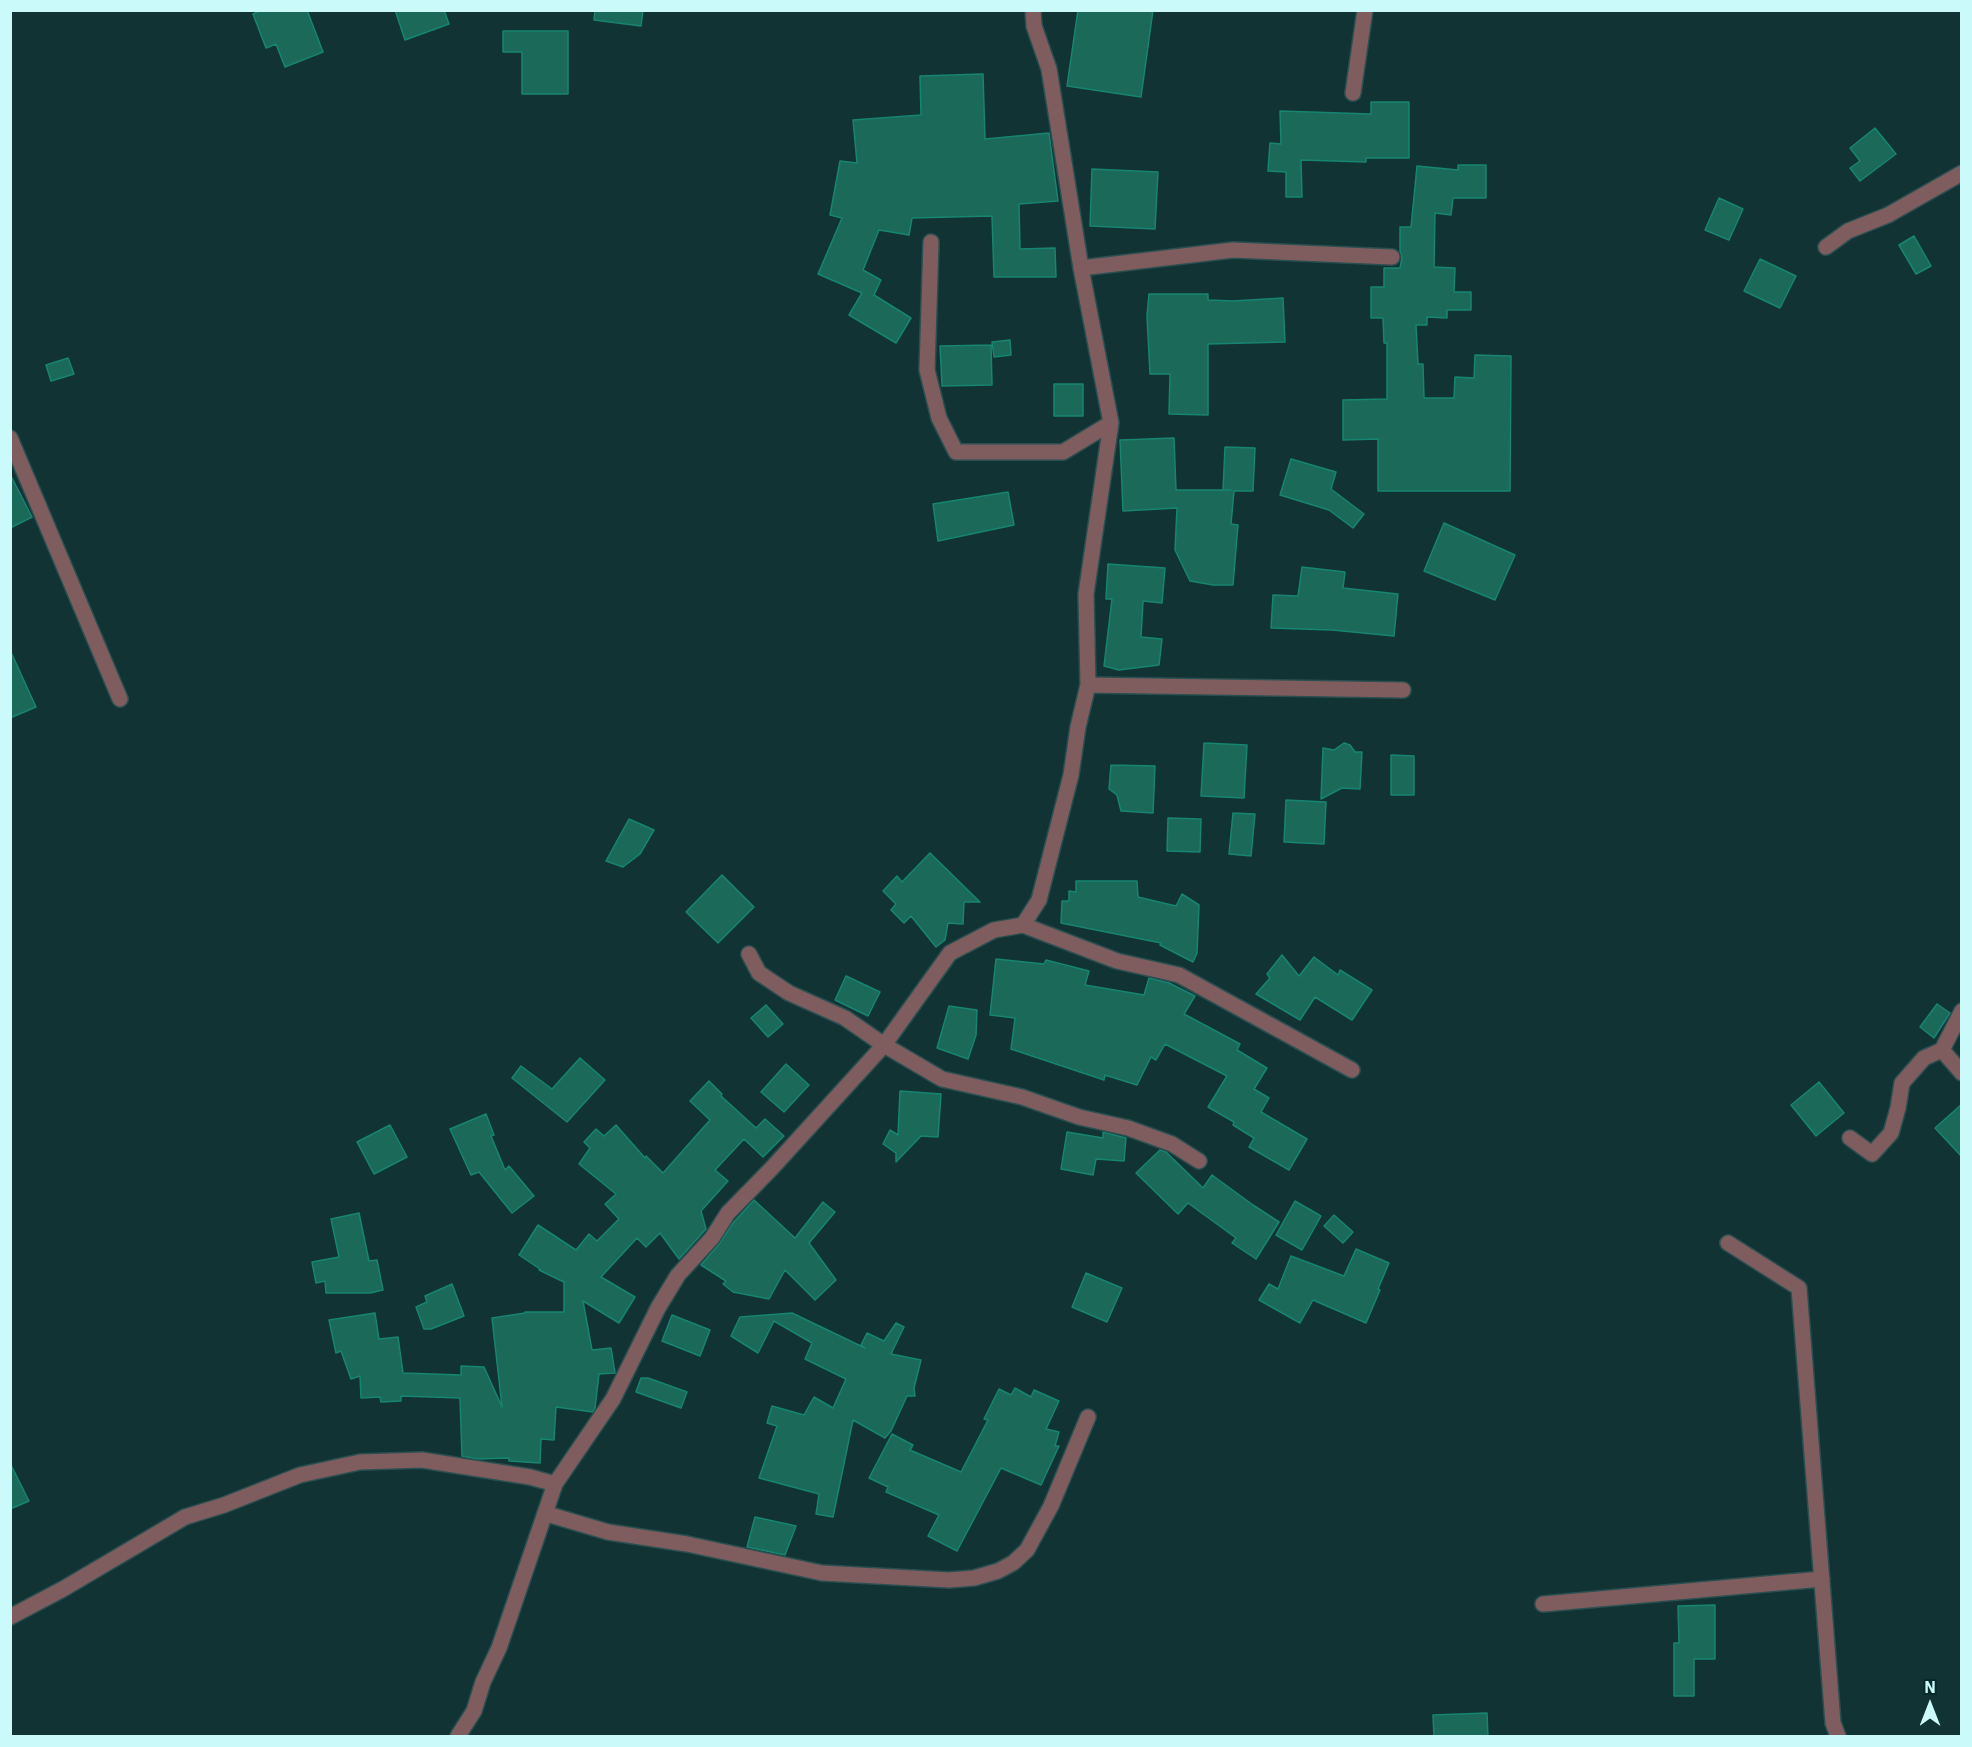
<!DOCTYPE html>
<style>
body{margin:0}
#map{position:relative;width:1972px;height:1747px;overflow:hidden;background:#113334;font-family:"IBM Plex Sans",sans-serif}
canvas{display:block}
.frame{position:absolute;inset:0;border:12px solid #cafafa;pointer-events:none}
.north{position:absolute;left:1900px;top:1675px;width:60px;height:60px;-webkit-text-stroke:4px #06292a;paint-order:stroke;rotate:0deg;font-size:16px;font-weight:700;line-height:24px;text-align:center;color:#cafafa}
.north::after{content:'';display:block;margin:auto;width:21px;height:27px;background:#cafafa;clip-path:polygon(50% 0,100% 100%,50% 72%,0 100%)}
</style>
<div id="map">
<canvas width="1972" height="1747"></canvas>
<div class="frame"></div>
<div class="north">N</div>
</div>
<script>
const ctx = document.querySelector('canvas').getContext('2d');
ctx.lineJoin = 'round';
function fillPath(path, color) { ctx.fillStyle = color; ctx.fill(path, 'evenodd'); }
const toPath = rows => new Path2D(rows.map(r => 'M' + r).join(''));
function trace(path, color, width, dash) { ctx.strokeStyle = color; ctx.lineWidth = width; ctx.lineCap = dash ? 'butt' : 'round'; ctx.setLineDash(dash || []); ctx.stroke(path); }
const building = toPath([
 [262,10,307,10,323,52,285,67,276,44,266,48,253,14,262,10],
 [395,10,444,10,449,24,405,40,395,10],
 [595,10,643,10,641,26,594,20,595,10],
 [1078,10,1153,10,1141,97,1067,86,1078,10],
 [503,31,568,31,568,94,522,94,522,52,503,52,503,31],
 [983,74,985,139,1049,133,1058,201,1019,204,1020,249,1055,248,1056,277,994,277,992,216,912,218,909,235,879,230,863,270,881,280,874,295,911,318,896,343,849,315,862,293,818,274,842,218,830,215,840,161,857,163,853,120,921,115,920,76,983,74],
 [1371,102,1409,102,1409,158,1366,158,1366,162,1301,160,1302,197,1286,197,1286,172,1268,171,1270,143,1281,144,1280,111,1371,114,1371,102],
 [1875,128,1896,154,1860,181,1850,168,1860,161,1850,148,1875,128],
 [1458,165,1486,165,1486,198,1453,198,1451,215,1435,213,1434,267,1455,268,1454,292,1471,292,1471,310,1447,310,1447,318,1427,317,1427,325,1416,325,1418,364,1423,364,1424,398,1454,398,1455,377,1474,378,1475,355,1511,356,1510,491,1378,491,1378,439,1343,440,1343,400,1387,399,1387,343,1384,343,1383,318,1371,318,1371,287,1384,287,1384,268,1400,268,1402,257,1400,251,1400,227,1411,227,1417,166,1458,170,1458,165],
 [1092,169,1158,172,1155,229,1090,226,1092,169],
 [1719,198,1743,209,1729,240,1705,230,1719,198],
 [1914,236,1931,266,1916,274,1899,245,1914,236],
 [1760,259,1796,276,1780,308,1744,291,1760,259],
 [1149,294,1208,294,1208,300,1233,301,1283,298,1285,342,1208,344,1208,415,1169,414,1170,374,1150,374,1147,316,1149,294],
 [1010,340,1011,355,994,357,992,342,1010,340],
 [991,345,992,385,942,386,940,346,991,345],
 [68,358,74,374,51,381,46,365,68,358],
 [1054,384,1083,384,1083,416,1054,416,1054,384],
 [1174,438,1176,490,1231,490,1223,490,1225,447,1255,448,1253,491,1234,491,1231,524,1238,525,1233,585,1213,585,1190,581,1175,550,1177,508,1123,511,1120,440,1174,438],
 [1291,459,1336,472,1331,489,1364,514,1353,528,1329,510,1280,495,1291,459],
 [10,474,32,517,10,528,10,474],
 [1008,492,1014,525,938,541,933,504,1008,492],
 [1444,523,1515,555,1495,600,1424,571,1444,523],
 [1108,564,1165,568,1162,603,1143,601,1141,637,1162,639,1159,665,1119,670,1104,666,1112,599,1106,599,1108,564],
 [1302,567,1345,572,1343,588,1398,594,1394,636,1332,630,1271,628,1273,595,1298,596,1302,567],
 [10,650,36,707,10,718,10,650],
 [1204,743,1247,745,1244,798,1201,796,1204,743],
 [1344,743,1350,745,1355,752,1362,752,1360,789,1342,788,1321,799,1323,748,1334,750,1344,743],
 [1391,755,1414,756,1414,795,1391,795,1391,755],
 [1111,765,1155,766,1153,813,1121,811,1117,795,1109,789,1111,765],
 [1286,800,1326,802,1324,844,1284,842,1286,800],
 [1233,813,1255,814,1251,856,1229,854,1233,813],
 [1168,818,1201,819,1200,852,1167,851,1168,818],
 [629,819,654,830,640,854,623,867,606,861,629,819],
 [930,853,980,902,964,902,963,924,948,923,945,940,936,947,911,916,904,923,891,910,896,904,883,891,897,876,902,882,930,853],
 [722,875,754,907,718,943,686,912,722,875],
 [1076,881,1137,881,1138,897,1176,906,1182,894,1199,905,1197,953,1193,962,1160,945,1161,943,1061,923,1062,901,1069,901,1069,891,1076,892,1076,881],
 [1282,955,1299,976,1314,957,1338,975,1340,970,1372,990,1352,1020,1315,997,1300,1020,1256,994,1270,978,1267,974,1282,955],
 [996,959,1044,964,1046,960,1089,971,1085,985,1144,995,1149,978,1169,983,1195,996,1184,1014,1240,1044,1237,1050,1267,1068,1254,1089,1269,1098,1261,1112,1307,1139,1289,1170,1249,1147,1254,1138,1233,1125,1234,1122,1208,1107,1227,1076,1165,1044,1156,1060,1151,1057,1137,1085,1105,1075,1104,1080,1011,1049,1015,1018,990,1015,996,959],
 [846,976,880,992,868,1016,835,1000,846,976],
 [1937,1004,1950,1013,1934,1038,1920,1027,1937,1004],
 [766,1005,783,1024,768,1037,751,1018,766,1005],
 [949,1006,977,1010,976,1035,968,1059,937,1048,949,1006],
 [580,1058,605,1080,567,1122,512,1078,521,1066,552,1089,580,1058],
 [786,1064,809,1085,784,1112,761,1092,786,1064],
 [709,1081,722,1094,721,1096,756,1128,765,1119,784,1136,763,1157,744,1139,715,1170,728,1181,701,1211,706,1229,679,1259,660,1233,646,1247,637,1238,601,1277,635,1297,619,1323,583,1301,592,1350,611,1348,615,1373,599,1374,595,1408,593,1412,556,1407,554,1440,541,1439,540,1463,509,1461,509,1458,477,1459,462,1456,460,1398,401,1396,401,1401,381,1402,380,1397,361,1398,360,1376,351,1379,341,1351,336,1353,329,1320,375,1313,379,1339,398,1337,403,1373,461,1375,461,1366,484,1367,502,1407,492,1318,525,1313,525,1312,564,1312,564,1282,539,1270,540,1269,519,1255,538,1225,576,1250,589,1234,597,1241,619,1219,605,1204,616,1194,579,1164,590,1148,584,1142,596,1129,604,1136,616,1125,645,1158,646,1156,663,1173,710,1120,690,1101,709,1081],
 [1819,1082,1844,1113,1816,1136,1791,1105,1819,1082],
 [900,1091,941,1094,938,1137,921,1136,896,1162,896,1153,883,1144,890,1130,898,1135,900,1091],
 [1962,1104,1962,1157,1935,1128,1962,1104],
 [486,1114,494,1135,491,1136,505,1170,509,1166,534,1196,512,1213,479,1172,471,1175,450,1129,486,1114],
 [390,1125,407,1157,374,1174,357,1142,390,1125],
 [1067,1132,1103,1138,1103,1132,1126,1138,1124,1161,1096,1159,1093,1175,1061,1169,1067,1132],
 [1160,1150,1166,1152,1203,1188,1212,1175,1253,1205,1279,1222,1256,1259,1232,1243,1236,1238,1188,1203,1178,1214,1136,1173,1160,1150],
 [754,1200,795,1238,823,1202,835,1212,809,1243,836,1280,815,1300,785,1270,769,1299,733,1292,723,1284,726,1281,701,1265,719,1244,733,1223,754,1200],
 [1295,1201,1321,1216,1302,1250,1276,1235,1295,1201],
 [359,1213,369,1261,377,1260,383,1290,370,1293,326,1293,325,1281,316,1283,312,1262,339,1257,331,1219,359,1213],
 [1334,1215,1353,1232,1343,1243,1324,1226,1334,1215],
 [1356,1249,1389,1263,1378,1289,1380,1290,1366,1323,1313,1300,1300,1323,1259,1300,1269,1284,1278,1289,1291,1256,1344,1276,1356,1249],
 [1086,1273,1122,1288,1107,1322,1072,1307,1086,1273],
 [452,1284,464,1316,431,1329,424,1329,416,1307,427,1302,425,1296,452,1284],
 [792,1313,865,1348,861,1345,867,1333,884,1341,896,1323,904,1327,891,1354,921,1360,914,1388,915,1396,907,1396,891,1431,885,1438,853,1420,833,1517,816,1514,819,1494,759,1478,777,1426,767,1423,772,1406,804,1415,814,1397,833,1408,846,1379,805,1359,812,1343,774,1321,758,1353,731,1336,740,1317,792,1313],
 [672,1315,710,1330,700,1356,662,1341,672,1315],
 [641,1378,648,1378,687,1392,681,1408,636,1392,641,1378],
 [1015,1388,1031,1397,1034,1390,1059,1401,1046,1429,1059,1432,1055,1446,1059,1446,1041,1485,1001,1468,957,1551,928,1536,939,1515,886,1492,888,1487,869,1478,892,1434,913,1445,910,1450,961,1472,988,1420,984,1419,999,1389,1011,1395,1015,1388],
 [10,1463,29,1501,10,1509,10,1463],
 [755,1517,796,1526,785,1555,747,1547,755,1517],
 [1715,1605,1715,1659,1694,1659,1694,1696,1674,1696,1674,1643,1679,1643,1678,1606,1715,1605],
 [1487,1713,1488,1737,1434,1737,1433,1715,1487,1713]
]);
const minor = toPath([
 [1033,10,1034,26,1049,69,1081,268,1111,423,1086,594,1088,685],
 [1353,93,1365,10],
 [931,242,927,370,939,418,956,452,1063,452,1111,423],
 [1826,247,1848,231,1888,215,1962,173],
 [1081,268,1233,250,1392,257],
 [10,438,120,699],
 [1023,925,1117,961,1179,975,1352,1070],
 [749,954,759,973,789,993,845,1018,884,1045,942,1079,1022,1097,1079,1117,1128,1128,1172,1144,1199,1161],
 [1962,1011,1942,1050,1962,1073],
 [1850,1138,1872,1154,1891,1133,1898,1108,1902,1083,1924,1058,1942,1050],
 [1728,1243,1799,1288,1833,1723,1838,1736],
 [547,1514,608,1532,687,1544,822,1573,949,1580,974,1578,998,1571,1013,1563,1027,1550,1051,1506,1088,1417],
 [1543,1604,1822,1579],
 [10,1617,63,1589,185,1517,224,1505,300,1475,360,1462,422,1460,530,1477,555,1484],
 [458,1736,474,1711,483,1682,499,1648,555,1484,613,1399,658,1308,678,1275,712,1238,728,1213,772,1168,884,1045,950,953,994,930,1023,925,1039,900,1071,775,1078,727,1088,685,1403,690]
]);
fillPath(building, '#1a6959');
trace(building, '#178571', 1.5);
trace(minor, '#2b4f50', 18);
trace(minor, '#7f5d5e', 15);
</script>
